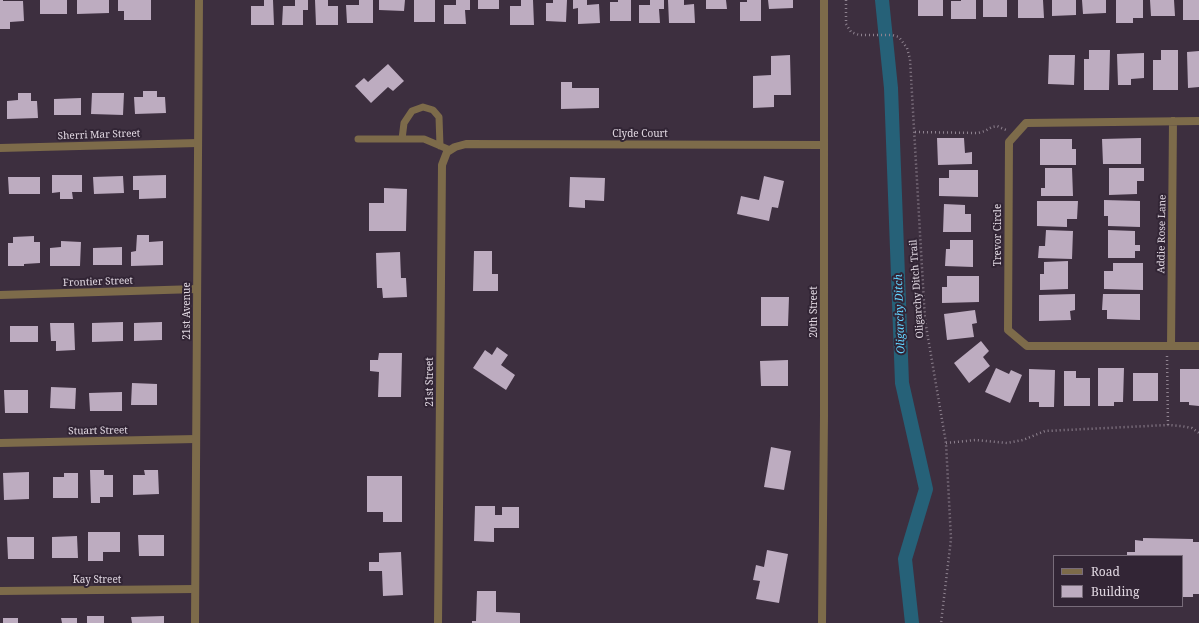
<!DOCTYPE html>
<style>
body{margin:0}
#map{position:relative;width:1199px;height:623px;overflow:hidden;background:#3d2f3f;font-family:"Noto Serif",serif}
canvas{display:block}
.legend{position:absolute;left:1053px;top:555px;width:130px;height:52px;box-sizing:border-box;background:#322535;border:1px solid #786c7a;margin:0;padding:5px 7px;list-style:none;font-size:12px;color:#e0d7e1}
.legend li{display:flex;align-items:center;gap:8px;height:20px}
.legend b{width:20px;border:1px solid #786c7a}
</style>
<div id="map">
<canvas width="1199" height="623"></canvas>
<ul class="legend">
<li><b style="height:5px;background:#7d6b4a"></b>Road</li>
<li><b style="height:11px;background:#bdacc0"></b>Building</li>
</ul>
</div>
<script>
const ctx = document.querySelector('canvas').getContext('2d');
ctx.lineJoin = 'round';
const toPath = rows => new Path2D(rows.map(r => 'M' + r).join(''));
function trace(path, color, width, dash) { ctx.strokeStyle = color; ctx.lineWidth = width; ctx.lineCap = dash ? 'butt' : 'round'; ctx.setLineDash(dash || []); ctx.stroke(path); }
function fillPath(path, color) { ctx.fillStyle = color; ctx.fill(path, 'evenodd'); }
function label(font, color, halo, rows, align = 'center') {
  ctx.font = font + ' "Noto Serif",serif'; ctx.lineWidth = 4; ctx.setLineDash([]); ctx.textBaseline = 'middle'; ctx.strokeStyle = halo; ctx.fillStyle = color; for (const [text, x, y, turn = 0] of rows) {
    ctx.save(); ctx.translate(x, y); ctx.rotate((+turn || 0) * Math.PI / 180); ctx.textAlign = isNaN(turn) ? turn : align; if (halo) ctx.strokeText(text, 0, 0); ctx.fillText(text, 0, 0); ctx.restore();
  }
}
const canal = toPath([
 [882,0,891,88,902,383,926,489,905,559,912,623]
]);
const building = toPath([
 [0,0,3,0,3,1,23,1,24,21,10,22,10,29,0,29],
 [40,0,67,0,67,14,40,14],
 [77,0,109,0,109,13,77,14],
 [118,0,151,0,151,20,124,20,124,11,118,11],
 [264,0,273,0,274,25,251,25,251,6,264,6],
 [295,0,308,0,308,10,303,10,303,25,282,25,283,6,295,6],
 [315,0,328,0,328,6,338,6,338,25,316,25],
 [359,0,373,0,373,23,347,23,346,5,359,5],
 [379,0,405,0,404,11,379,10],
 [414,0,435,0,435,22,414,22],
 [456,0,470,0,470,10,465,10,466,24,444,24,444,5,456,5],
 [478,0,499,0,499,9,478,9],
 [521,0,533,0,534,25,510,25,510,6,521,6],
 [553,0,567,0,566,22,546,21,546,3,553,3],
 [573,0,587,0,587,5,599,4,600,23,578,24,578,8,573,9],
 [618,0,631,0,631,21,610,21,610,2,618,2],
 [650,0,664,0,664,9,659,9,660,23,639,23,639,5,650,5],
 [668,0,684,0,684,5,694,4,695,23,669,23],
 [706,0,726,0,727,9,706,9],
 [747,0,761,0,761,21,740,21,740,2,747,2],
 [768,0,793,0,793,8,769,9],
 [918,0,943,0,943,16,918,16],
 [961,0,976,0,976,19,951,19,951,1,961,1],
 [983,0,1007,0,1007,17,983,17],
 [1018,0,1043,0,1044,18,1018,18],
 [1052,0,1076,0,1076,15,1052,16],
 [1082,0,1106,0,1106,13,1083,14],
 [1116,0,1143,0,1143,18,1133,18,1133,23,1116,23],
 [1150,0,1174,0,1175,16,1151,16],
 [1183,0,1199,0,1199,20,1183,20],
 [1089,50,1110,50,1109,90,1084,90,1084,59,1089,59],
 [1161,50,1178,50,1178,90,1153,90,1153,60,1161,60],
 [1199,51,1199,87,1188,88,1187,52],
 [1144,53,1144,78,1131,79,1131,85,1118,85,1117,54],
 [790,55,791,95,774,95,774,107,753,108,753,76,771,75,771,56],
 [1049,55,1075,55,1074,85,1048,84],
 [388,64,404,81,393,91,388,87,371,103,355,86,364,78,368,82],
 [561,82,572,82,572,88,599,88,599,108,561,109],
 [143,91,157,91,157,97,165,97,166,113,135,114,134,97,143,97],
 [18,93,31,93,31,101,37,101,38,118,7,119,7,101,18,100],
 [92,93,124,93,123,115,91,114],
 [81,98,81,115,54,115,54,99],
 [937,138,964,138,965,153,972,152,972,164,938,165],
 [1141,138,1141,164,1103,164,1102,139],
 [1040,139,1072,139,1072,149,1076,149,1076,165,1040,165],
 [1045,168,1072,168,1073,196,1041,196,1041,188,1045,188],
 [1109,168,1144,168,1144,181,1137,181,1137,194,1109,195],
 [949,170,978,170,978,197,939,196,939,178,949,178],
 [52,175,82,175,82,192,72,192,73,199,60,199,60,192,52,193],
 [166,175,166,198,139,199,139,190,133,190,133,176],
 [123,176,124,193,94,194,93,177],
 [764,176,784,181,778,208,772,207,769,221,737,214,741,196,759,200],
 [8,177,40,177,40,194,9,194],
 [570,177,605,178,604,201,585,200,585,208,569,207],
 [384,188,407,189,406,231,369,231,369,203,384,203],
 [1104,200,1140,201,1140,227,1108,226,1108,216,1104,216],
 [1037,201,1078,201,1077,219,1067,219,1067,227,1037,226],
 [944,204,965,205,965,214,971,214,971,232,943,232],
 [1046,230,1073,231,1072,259,1038,258,1039,246,1045,246],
 [1108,230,1135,231,1135,245,1140,245,1140,251,1135,251,1135,258,1108,258],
 [137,235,149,235,149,242,163,241,163,265,131,266,131,252,136,251],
 [34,236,34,242,40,242,40,263,24,264,24,266,8,266,8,243,13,243,13,237],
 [950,240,973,240,973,267,945,266,946,249,950,249],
 [61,241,81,242,80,266,50,266,50,248,61,247],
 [122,247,122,265,93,265,93,248],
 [474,251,492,251,492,274,498,274,498,291,473,291],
 [400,252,401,278,406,278,407,297,383,298,382,288,377,288,376,253],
 [1068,261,1068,289,1040,290,1040,274,1044,274,1044,262],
 [1113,263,1143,263,1143,290,1104,289,1104,271,1113,271],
 [947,276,979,276,979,302,942,303,942,287,947,287],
 [1075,294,1075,310,1070,311,1071,320,1039,321,1039,295],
 [1103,294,1140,294,1140,320,1107,319,1107,310,1102,310],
 [761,297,789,297,788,326,761,326],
 [975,310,977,323,972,324,974,337,947,340,944,314],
 [123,322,123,341,92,342,92,323],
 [162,322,162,340,134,341,134,323],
 [50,323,74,323,75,350,56,351,56,341,51,341],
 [10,326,38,326,38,342,10,342],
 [981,341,989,351,983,357,990,366,969,383,954,363],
 [497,347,508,355,501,365,515,375,506,390,473,368,485,350,492,355],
 [379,353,402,353,401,397,378,397,379,372,370,371,370,360,378,360],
 [788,360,788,386,761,386,760,361],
 [996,368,1009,374,1011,370,1022,375,1010,403,985,392],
 [1098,368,1124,368,1123,402,1114,402,1114,406,1098,406],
 [1029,369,1055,370,1054,407,1039,407,1039,402,1029,402],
 [1180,369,1199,369,1199,406,1189,405,1189,402,1180,402],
 [1064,371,1076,371,1076,378,1090,378,1090,406,1064,406],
 [1133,373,1158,373,1158,401,1133,401],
 [132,383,157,384,157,405,131,405],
 [51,387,76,388,75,409,50,408],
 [4,390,28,390,28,413,5,413],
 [122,392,122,411,90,411,89,393],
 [771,447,791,451,784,490,764,487],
 [90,470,104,470,104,475,113,475,113,497,100,497,100,503,91,503],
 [144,470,158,470,159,494,133,495,133,475,145,475],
 [29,472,29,499,4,500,3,473],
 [64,473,78,473,78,498,53,498,53,477,64,477],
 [367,476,402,476,402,522,383,522,383,512,367,512],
 [475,506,495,506,495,515,502,515,502,507,519,507,519,528,494,528,494,542,474,541],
 [88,532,120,532,120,552,103,552,103,561,88,561],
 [138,535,164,535,164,556,139,556],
 [77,536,78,558,52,558,52,537],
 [7,537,34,537,34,559,8,559],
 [1143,538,1193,539,1193,542,1199,542,1199,594,1193,594,1193,597,1182,597,1182,556,1127,556,1127,552,1135,552,1135,540,1143,541],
 [767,550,788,554,779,603,756,599,760,581,753,580,756,565,764,567],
 [401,552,403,595,383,596,382,571,369,571,369,562,379,562,379,553],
 [477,591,496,591,496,612,520,613,520,623,472,623,472,621,476,621],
 [87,616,104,616,104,623,87,623],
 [164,616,164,623,132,623,131,617],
 [3,618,18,618,18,623,3,623],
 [61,618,77,618,77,623,62,623]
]);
const path = toPath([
 [846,0,846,24,851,32,859,35,892,35,899,37,907,48,910,59,925,320,946,443,951,539,941,623],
 [915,132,978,133,985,131,992,127,997,126,1006,130],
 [1167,356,1168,425],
 [946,443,976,440,1007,443,1023,440,1045,431,1168,425,1181,426,1192,428,1199,433]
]);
const service = toPath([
 [358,139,424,139,450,150],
 [402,139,404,123,412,111,423,107,433,110,439,117,440,146]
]);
const minor = toPath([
 [1199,121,1026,123,1009,142,1008,330,1027,346,1199,346],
 [0,148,198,143],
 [0,295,197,289],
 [1171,346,1173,121],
 [0,443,196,439],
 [0,591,195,589],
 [438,623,442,165,447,152,455,147,466,144,824,145],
 [822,623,824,415,824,0]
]);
const tertiary = toPath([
 [195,623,199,0]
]);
const streetNames = [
 ["Clyde Court",640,134],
 ["Sherri Mar Street",99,135,-2],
 ["Addie Rose Lane",1162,234,-89],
 ["Trevor Circle",998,235,-90],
 ["Frontier Street",98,282,-2],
 ["Oligarchy Ditch Trail",917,289,-94],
 ["21st Avenue",187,311,-90],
 ["20th Street",814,312,-90],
 ["21st Street",430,382,-90],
 ["Stuart Street",98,431,-1],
 ["Kay Street",97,580]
];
const waterNames = [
 ["Oligarchy Ditch",900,314,-92]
];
trace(canal, '#266178', 14);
fillPath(building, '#bdacc0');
trace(path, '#8e828f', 2.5, [1, 3]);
trace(service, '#7d6b4a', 7);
trace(minor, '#7d6b4a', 8);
trace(tertiary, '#7d6b4a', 8);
label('10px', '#e0d7e1', '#322535', streetNames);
label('italic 11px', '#63d2fe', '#322535', waterNames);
</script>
